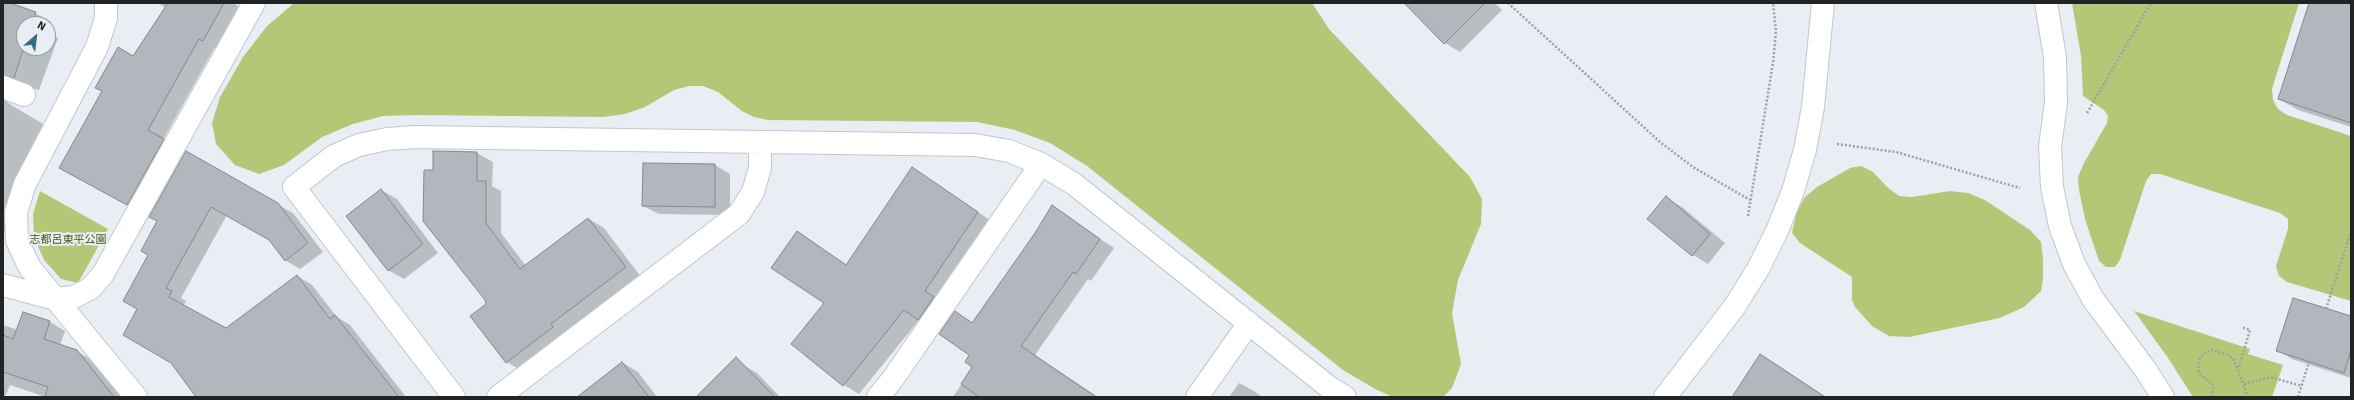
<!DOCTYPE html>
<meta charset="utf-8">
<style>
body{margin:0}
#map{position:relative;width:2354px;height:400px;overflow:hidden;background:#e8eef3;font-family:Signika,sans-serif}
canvas{display:block}
.frame{position:absolute;inset:0;border:4px solid #212325;pointer-events:none}
.north{position:absolute;left:16px;top:16px;width:40px;height:40px;box-sizing:border-box;background:#e8eef3;border:1px solid #989da1;border-radius:50%;rotate:28deg;font-size:11px;font-weight:700;line-height:16px;text-align:center;color:#212325}
.north::after{content:'';display:block;margin:auto;width:14px;height:18px;background:#326f86;clip-path:polygon(50% 0,100% 100%,50% 72%,0 100%)}
</style>
<div id="map">
<canvas width="2354" height="400"></canvas>
<div class="frame"></div>
<div class="north">N</div>
</div>
<script>
const ctx = document.querySelector('canvas').getContext('2d');
ctx.lineJoin = 'round';
function fillPath(path, color) { ctx.fillStyle = color; ctx.fill(path, 'evenodd'); }
const toPath = rows => new Path2D(rows.map(r => 'M' + r).join(''));
function trace(path, color, width, dash) { ctx.strokeStyle = color; ctx.lineWidth = width; ctx.lineCap = dash ? 'butt' : 'round'; ctx.setLineDash(dash || []); ctx.stroke(path); }
function label(font, color, halo, rows, align = 'center') {
  ctx.font = font + ' Signika,"Noto Sans JP",sans-serif'; ctx.lineWidth = 4; ctx.setLineDash([]); ctx.textBaseline = 'middle'; ctx.strokeStyle = halo; ctx.fillStyle = color; for (const [text, x, y, turn = 0] of rows) {
    ctx.save(); ctx.translate(x, y); ctx.rotate((+turn || 0) * Math.PI / 180); ctx.textAlign = isNaN(turn) ? turn : align; if (halo) ctx.strokeText(text, 0, 0); ctx.fillText(text, 0, 0); ctx.restore();
  }
}
const green = toPath([
 [294,3,1312,3,1329,29,1470,177,1482,199,1481,224,1458,280,1452,313,1461,364,1452,388,1443,397,1393,397,1375,389,1343,370,1087,166,1050,143,1015,130,977,122,768,120,754,117,742,111,718,92,703,86,689,86,674,90,645,107,625,114,603,117,415,115,383,116,353,124,322,137,284,165,259,174,235,165,216,144,212,123,220,97,243,57,267,26],
 [2072,3,2299,3,2272,89,2273,100,2278,109,2287,115,2351,136,2351,301,2287,282,2279,276,2276,266,2288,229,2288,219,2280,213,2160,174,2151,174,2146,181,2120,260,2115,267,2106,267,2099,261,2085,219,2079,190,2078,177,2084,163,2107,123,2108,116,2104,110,2083,96,2081,56],
 [1861,166,1873,172,1888,188,1899,196,1912,197,1950,191,1968,193,1985,200,2030,230,2041,242,2043,258,2043,279,2041,291,2024,307,2000,318,1909,337,1889,336,1872,326,1855,307,1852,300,1852,277,1800,243,1792,233,1797,211,1805,197,1817,187,1850,168],
 [40,191,108,229,78,283,61,279,44,260,34,237,33,214],
 [2134,311,2250,349,2248,354,2283,365,2272,397,2193,397,2166,355]
]);
const shadow = toPath([
 [3,3,35,13,51,22,48,30,48,24,24,24,24,48,48,48,48,32,58,38,39,90,17,83,6,99,8,103,43,124,3,237],
 [158,3,233,3,242,8,219,49,215,47,163,140,179,149,143,213,75,176,134,57,166,8],
 [1419,3,1495,3,1502,10,1460,52,1445,43],
 [2310,3,2338,3,2351,7,2351,127,2298,110,2279,99],
 [434,152,477,153,493,162,492,186,501,191,501,233,526,266,589,219,604,228,641,277,522,371,507,362,487,304,434,171],
 [186,153,293,213,323,252,300,269,285,260,270,240,227,215,181,298,186,301,183,306,226,330,297,276,312,285,337,317,350,325,406,397,198,397,138,308,159,221],
 [715,165,730,174,730,215,659,214,643,206],
 [912,168,993,222,934,328,919,320,859,394,844,385,825,303,797,232,847,265],
 [381,190,397,199,438,253,404,279,388,270],
 [1666,198,1682,207,1725,243,1708,264,1693,255],
 [1052,207,1114,248,1091,281,1088,279,1035,355,1098,397,953,397,973,367,955,312,973,323,1036,234],
 [24,313,50,322,65,331,60,345,76,351,92,360,120,395,119,397,46,397,10,385,5,397,3,397,3,325,18,330],
 [2351,318,2351,378,2292,359,2277,350],
 [1761,356,1776,364,1826,397,1737,397],
 [623,363,638,372,657,397,594,397],
 [741,364,757,373,780,397,712,397],
 [1239,383,1254,391,1262,397,1229,397]
]);
const building = toPath([
 [3,3,10,3,36,12,32,24,24,24,24,47,14,78,3,75,3,3],
 [168,3,224,3,203,41,199,39,148,130,164,139,127,205,59,168,102,91,95,88,118,47,133,56,168,3],
 [1404,3,1485,3,1444,44,1404,3],
 [2309,3,2351,3,2351,123,2278,99,2309,3],
 [186,151,278,203,308,243,285,261,269,240,211,207,166,288,172,291,169,297,226,328,297,275,330,319,335,315,399,397,196,397,171,363,123,335,137,309,123,301,148,255,141,251,157,221,149,217,186,151],
 [433,151,477,152,477,181,486,181,486,223,520,269,588,218,626,267,551,324,553,327,506,363,470,316,486,304,485,300,423,221,424,170,433,170,433,151],
 [643,163,715,164,715,207,642,206,643,163],
 [912,167,978,212,925,291,934,297,918,320,904,310,843,386,791,344,824,303,771,268,797,231,846,265,912,167],
 [381,189,423,244,388,271,346,216,381,189],
 [1666,196,1710,234,1692,256,1647,219,1666,196],
 [1052,205,1100,239,1076,274,1073,272,1021,346,1096,397,979,397,961,384,972,367,965,362,969,355,939,334,955,311,972,323,1035,233,1052,205],
 [2293,298,2351,316,2351,350,2344,373,2276,351,2293,298],
 [23,312,50,321,44,339,77,350,114,397,45,397,48,387,3,372,3,335,13,339,23,312],
 [1760,354,1825,397,1732,397,1760,354],
 [736,357,775,397,696,397,736,357],
 [622,362,649,397,577,397,622,362]
]);
const path = toPath([
 [1508,3,1660,142,1693,167,1750,200],
 [2087,113,2151,3],
 [1837,144,1896,152,2020,188],
 [1748,216,1773,63,1776,31,1773,3],
 [2326,309,2351,232],
 [2239,367,2250,330,2241,327],
 [2244,384,2270,377,2302,386],
 [2212,397,2214,386,2199,373,2198,366,2200,358,2205,353,2212,350,2228,355,2234,360,2248,397],
 [2298,397,2309,362]
]);
const minor = toPath([
 [106,3,106,18,97,47,25,184,16,212,17,241,30,268,136,397],
 [2046,3,2055,57,2056,102,2050,147,2052,187,2060,226,2074,264,2093,299,2145,369,2163,397],
 [3,87,24,95],
 [3,285,55,299,74,297,91,288,103,274,254,3],
 [454,397,294,187,334,156,359,145,387,139,415,137,975,145,1009,151,1041,164,1074,184,1330,388,1345,397],
 [498,397,739,214,753,192,760,168,760,142],
 [878,397,892,380,1041,164],
 [1197,397,1249,323],
 [1665,397,1735,306,1758,269,1777,231,1793,191,1805,150,1813,107,1823,3]
]);
const parkNames = [
 ["志都呂東平公園",68,240]
];
fillPath(green, '#b5c776');
fillPath(shadow, '#0003');
fillPath(building, '#b1b7bc');
trace(building, '#83888c', 1);
trace(minor, '#c1c7cb', 24);
trace(path, '#9ca0a4', 2.5, [2, 2]);
trace(minor, '#fff', 22);
label('11px', '#4a5614', '#e8eef3', parkNames);
</script>
